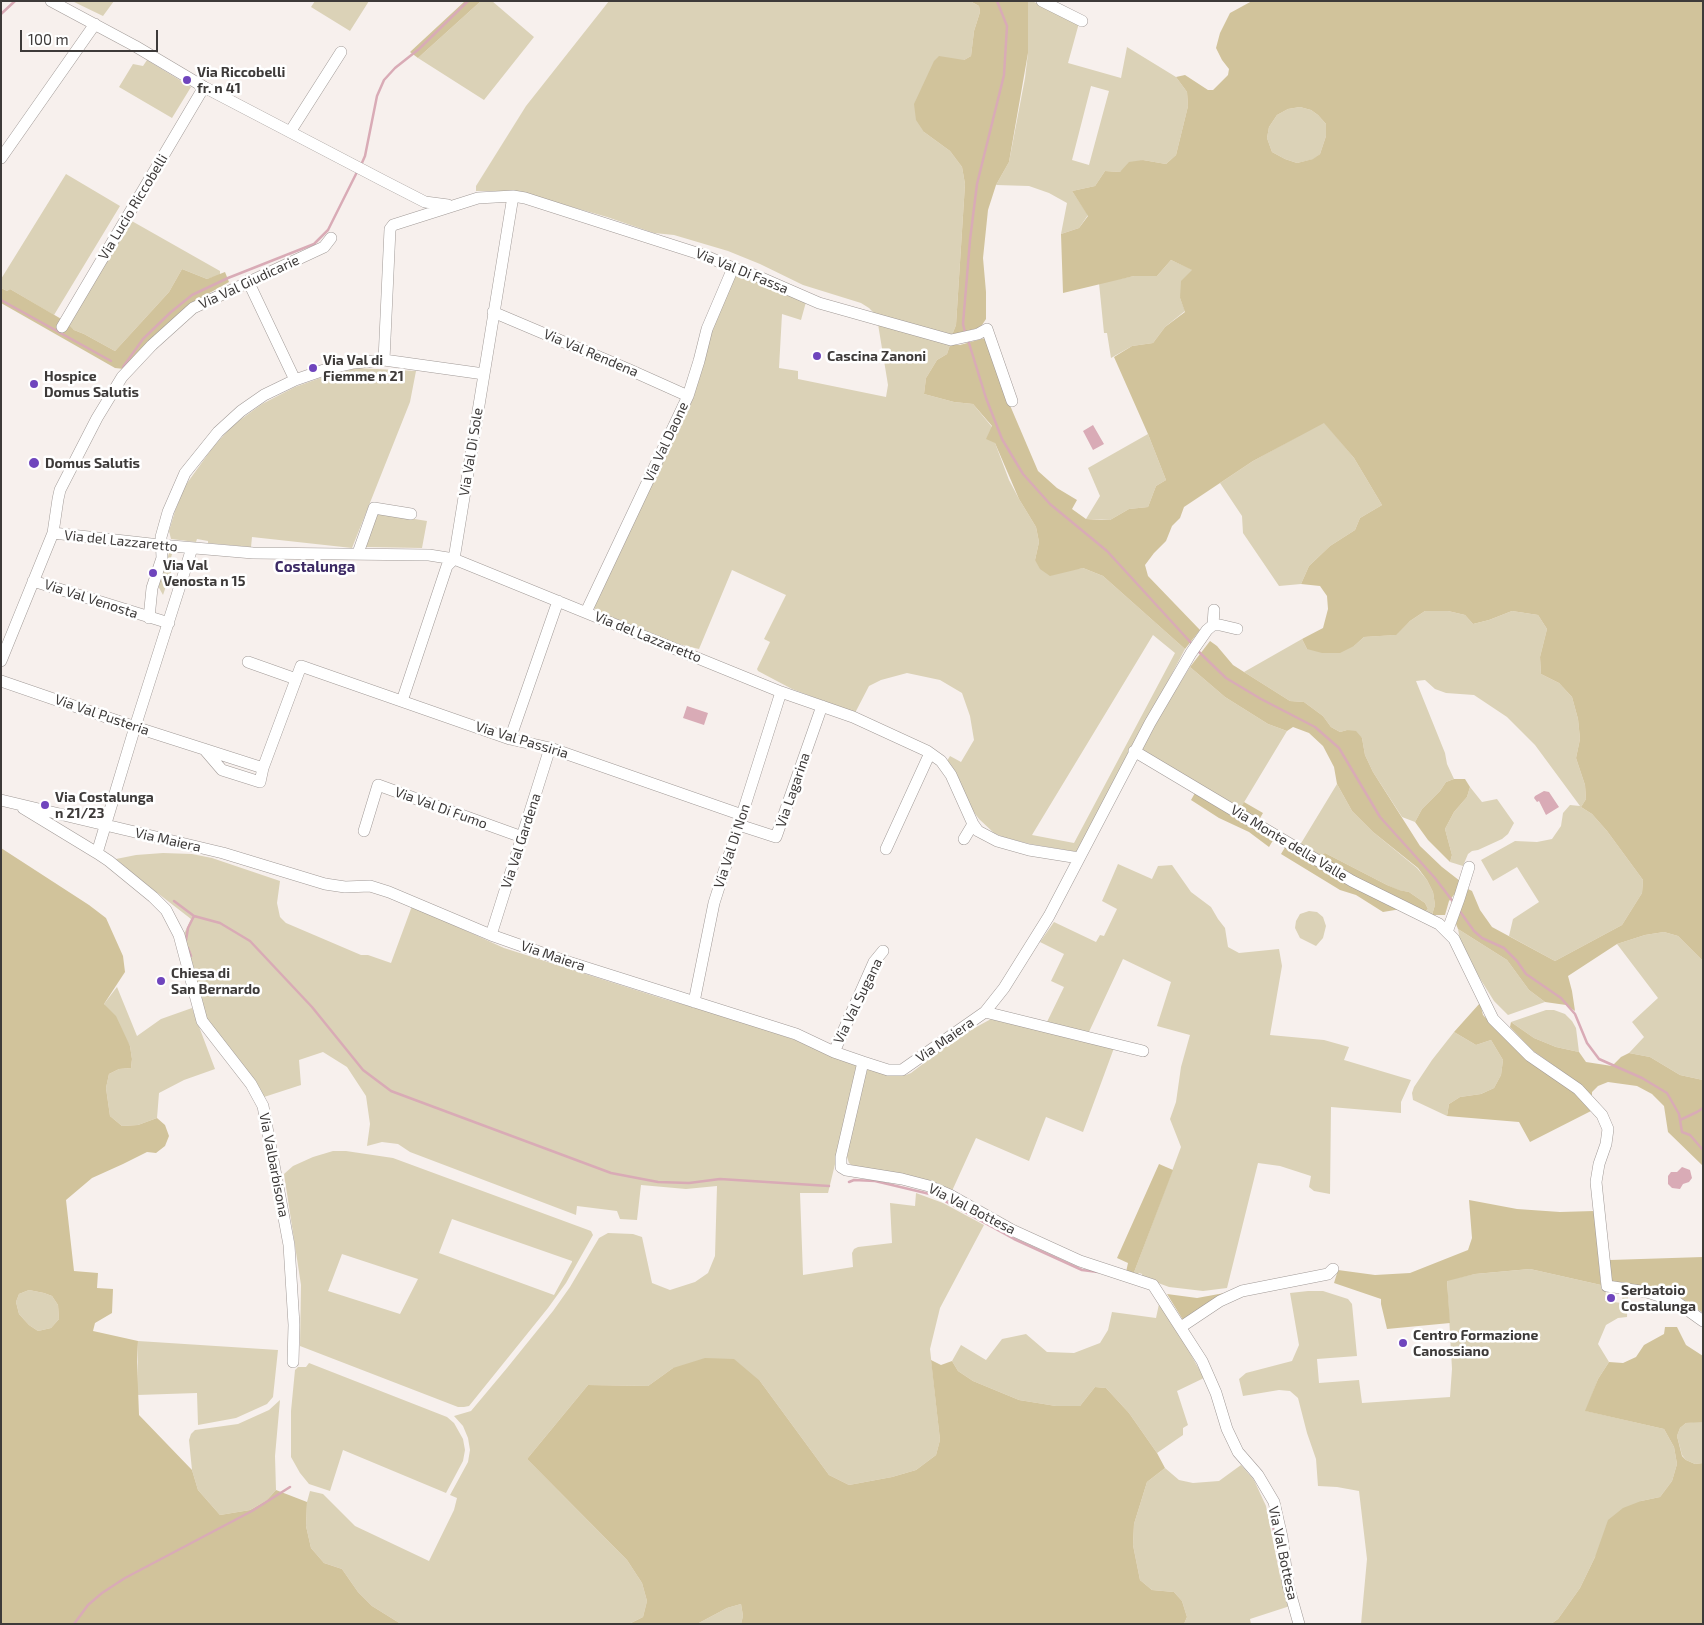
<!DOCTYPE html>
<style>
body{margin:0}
#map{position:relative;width:1704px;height:1625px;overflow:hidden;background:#f7f0ed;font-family:"Exo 2",sans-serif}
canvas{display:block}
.frame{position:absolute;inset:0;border:2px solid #3d3a39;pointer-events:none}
.scale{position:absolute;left:20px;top:30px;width:138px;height:22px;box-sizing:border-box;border:2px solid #3d3a39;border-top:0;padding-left:6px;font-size:15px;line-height:18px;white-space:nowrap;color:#3d3a39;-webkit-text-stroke:4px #fff;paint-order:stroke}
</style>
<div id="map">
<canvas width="1704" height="1625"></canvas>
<div class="frame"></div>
<div class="scale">100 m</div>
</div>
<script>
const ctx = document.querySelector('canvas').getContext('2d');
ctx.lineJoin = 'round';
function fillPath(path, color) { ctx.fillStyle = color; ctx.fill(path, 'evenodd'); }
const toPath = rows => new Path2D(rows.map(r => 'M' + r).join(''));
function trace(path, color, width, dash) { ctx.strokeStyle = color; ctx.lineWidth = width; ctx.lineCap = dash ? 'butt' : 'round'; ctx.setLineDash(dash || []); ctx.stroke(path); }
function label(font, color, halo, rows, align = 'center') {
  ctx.font = font + ' "Exo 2",sans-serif'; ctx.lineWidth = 5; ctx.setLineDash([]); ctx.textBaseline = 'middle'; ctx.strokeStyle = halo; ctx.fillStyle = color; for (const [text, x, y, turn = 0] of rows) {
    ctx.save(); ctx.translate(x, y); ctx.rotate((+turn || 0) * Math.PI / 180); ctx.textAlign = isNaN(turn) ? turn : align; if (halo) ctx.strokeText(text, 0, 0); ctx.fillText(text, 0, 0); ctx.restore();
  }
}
const green = toPath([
 [72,1,114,1,103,16],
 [315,1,369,1,350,31,311,7],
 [481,1,492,1,534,37,484,100,418,58],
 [609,1,970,1,979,6,980,12,974,31,971,56,964,60,924,132,950,151,962,167,965,184,956,325,952,335,876,315,869,308,861,303,803,285,760,264,728,251,674,235,654,233,607,217,516,191,476,191,476,186,526,106],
 [1028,1,1032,1,1079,23,1068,63,1121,78,1127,47,1176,77,1187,92,1188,106,1176,155,1166,164,1143,160,1120,172,1105,171,1095,186,1072,191,1088,215,1079,228,1061,234,1067,203,1049,193,1029,186,996,185,1009,162,1025,78,1028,53],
 [1091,86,1109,91,1089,165,1072,160],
 [147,60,191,87,172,118,119,87,133,64,143,66],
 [1300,107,1311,110,1318,115,1326,124,1326,136,1320,154,1314,159,1297,163,1285,159,1272,152,1267,138,1269,127,1277,115,1288,109],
 [66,174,120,206,54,315,10,289,7,291,1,288,1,279],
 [130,220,220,271,220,275,207,279,182,269,169,292,115,351,84,334,74,330,68,326],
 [1171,260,1193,270,1180,298,1185,311,1165,327,1153,343,1132,346,1111,358,1107,333,1104,333,1099,283,1134,276,1157,276],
 [740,273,806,302,801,320,782,314,779,368,798,371,798,379,886,397,888,385,878,324,950,345,947,354,937,360,926,378,924,394,954,402,973,404,992,427,995,443,1009,480,1019,499,1036,527,1039,542,1035,560,1070,570,1083,568,1103,576,1185,649,1078,852,1030,844,1003,837,994,833,979,819,973,811,959,781,947,761,950,756,961,762,974,740,970,716,962,693,940,680,907,673,881,680,869,686,855,713,792,689,758,671,757,669,770,642,764,639,786,595,732,570,699,649,678,644,597,611,593,607,679,427,692,397,710,335,732,276],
 [1153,635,1175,653,1074,843,1032,835],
 [357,368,416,371,410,402,352,548,252,537,251,547,208,543,208,541,197,539,196,542,171,539,169,531,175,511,185,486,213,447,233,425,262,404,295,387,323,377],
 [1324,422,1354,458,1382,505,1360,518,1355,530,1330,546,1309,566,1301,584,1279,586,1243,533,1242,516,1220,483,1253,461],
 [1148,434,1166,480,1156,486,1148,507,1129,509,1110,520,1086,519,1100,496,1088,468],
 [377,513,427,521,422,548,365,547],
 [169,553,172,554,171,558,175,560,163,595,158,586],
 [1425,611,1448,611,1465,615,1473,624,1489,620,1512,611,1538,615,1547,629,1540,657,1541,674,1559,683,1572,697,1578,719,1580,739,1576,758,1585,785,1586,799,1581,807,1592,814,1607,831,1643,880,1642,893,1622,925,1555,961,1509,936,1513,919,1539,902,1517,867,1493,881,1481,860,1515,841,1537,842,1552,839,1561,826,1563,813,1570,805,1580,806,1535,745,1507,717,1474,695,1446,693,1435,689,1425,680,1416,681,1445,753,1447,764,1454,779,1446,782,1440,791,1422,809,1415,822,1402,817,1373,772,1365,755,1362,738,1347,730,1340,732,1331,727,1323,716,1304,702,1290,701,1244,672,1302,639,1307,649,1354,646,1364,637,1395,635,1410,621],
 [1190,667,1225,697,1268,724,1287,731,1240,809,1142,751,1140,746],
 [1337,784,1352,811,1373,832,1417,868,1427,880,1433,892,1435,905,1432,915,1423,913,1428,909,1425,903,1409,892,1398,890,1387,885,1325,853,1319,856,1300,845],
 [1470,787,1482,802,1497,799,1514,823,1508,834,1502,839,1478,850,1472,851,1468,854,1463,866,1450,862,1452,855,1445,829,1454,812,1467,797],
 [163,853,192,854,212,858,280,881,277,903,280,917,286,923,361,955,368,955,391,963,412,906,504,948,664,999,729,1017,807,1044,859,1066,828,1193,800,1193,803,1275,853,1267,852,1253,854,1249,858,1247,892,1243,890,1203,915,1206,916,1193,943,1203,984,1225,940,1308,930,1349,940,1440,936,1455,916,1470,892,1477,849,1485,829,1475,760,1381,673,1368,648,1386,588,1385,527,1459,627,1560,642,1583,647,1601,643,1617,629,1624,401,1624,372,1606,358,1592,342,1569,324,1563,311,1548,306,1526,307,1502,310,1491,323,1494,355,1526,429,1561,454,1510,457,1498,450,1495,468,1462,470,1450,468,1438,463,1426,454,1416,471,1411,507,1368,553,1311,570,1287,599,1238,608,1233,633,1234,642,1237,652,1283,670,1290,695,1282,708,1273,715,1256,717,1186,686,1189,641,1185,637,1220,620,1219,617,1211,577,1206,576,1215,410,1152,398,1144,382,1142,367,1146,370,1124,366,1096,347,1067,323,1052,299,1060,301,1085,264,1097,207,1020,183,936,191,919,142,881,116,859,136,855],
 [1118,864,1152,879,1158,866,1172,865,1191,892,1211,907,1218,919,1225,928,1228,947,1239,953,1279,949,1282,966,1270,1035,1324,1040,1349,1047,1344,1060,1411,1080,1401,1102,1401,1113,1331,1107,1330,1194,1314,1191,1309,1187,1311,1176,1280,1166,1258,1163,1227,1288,1203,1291,1169,1287,1142,1277,1142,1274,1139,1273,1137,1276,1133,1275,1181,1147,1170,1119,1176,1102,1181,1067,1190,1035,1157,1026,1171,982,1123,959,1088,1034,1046,1024,1064,987,1051,981,1064,954,1040,942,1054,922,1096,942,1100,935,1104,936,1117,909,1102,901],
 [1309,911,1317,912,1323,917,1326,926,1323,938,1316,946,1300,938,1295,928,1296,921,1300,914],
 [1458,929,1507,960,1529,990,1545,1002,1508,1015,1494,1001,1479,977,1460,940],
 [1664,932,1678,936,1703,961,1703,1080,1680,1075,1650,1057,1629,1053,1644,1037,1632,1022,1658,998,1617,944,1645,935],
 [117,987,137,1036,161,1019,192,1008,215,1069,184,1080,159,1093,157,1118,138,1125,122,1126,110,1116,106,1088,109,1074,119,1069,131,1068,132,1059,130,1046,104,1004],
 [1546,1010,1554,1010,1565,1014,1572,1021,1576,1028,1579,1052,1556,1047,1534,1038,1511,1022],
 [991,1019,1114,1048,1083,1132,1046,1117,1029,1161,976,1138,952,1191,854,1167,849,1163,847,1157,848,1149,867,1069,885,1074,906,1075,911,1073,958,1037],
 [1454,1032,1476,1045,1491,1040,1503,1060,1501,1075,1494,1088,1481,1094,1460,1097,1449,1104,1447,1116,1413,1100,1412,1093,1414,1087,1432,1060],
 [333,1151,346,1151,393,1158,591,1231,593,1235,566,1283,548,1308,469,1406,464,1407,458,1407,300,1346,301,1285,284,1174,293,1166,313,1157],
 [452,1219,572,1261,572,1262,554,1295,439,1253],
 [342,1254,418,1279,400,1314,328,1291],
 [1530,1269,1601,1285,1601,1289,1606,1290,1605,1301,1622,1303,1623,1292,1628,1292,1627,1317,1618,1318,1606,1325,1598,1344,1609,1362,1598,1379,1586,1411,1664,1429,1674,1447,1677,1464,1672,1481,1660,1497,1641,1501,1595,1557,1580,1588,1558,1619,1551,1624,1361,1624,1367,1559,1359,1491,1337,1487,1318,1486,1316,1459,1307,1433,1298,1398,1290,1391,1279,1390,1243,1396,1239,1379,1246,1373,1292,1361,1299,1345,1290,1293,1308,1291,1323,1291,1348,1299,1352,1304,1357,1356,1317,1359,1319,1383,1359,1380,1362,1403,1450,1397,1452,1369,1447,1280,1475,1274],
 [29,1290,44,1293,52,1296,58,1305,59,1319,51,1328,38,1331,29,1325,19,1314,16,1302,19,1294],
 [1159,1304,1186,1346,1204,1378,1177,1391,1188,1425,1183,1428,1183,1435,1157,1453,1129,1413,1106,1388,1095,1387,1080,1406,1056,1406,1019,1400,973,1381,958,1371,952,1361,961,1345,986,1360,1002,1339,1026,1334,1047,1352,1074,1353,1100,1343,1108,1330,1112,1312,1156,1318],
 [138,1341,278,1350,273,1397,267,1404,236,1418,198,1425,197,1393,137,1395],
 [309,1363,447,1417,454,1423,463,1439,465,1450,463,1461,446,1493,343,1450,330,1491,309,1484,300,1473,291,1457,291,1411,295,1370,298,1367,306,1367],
 [280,1400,275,1456,276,1490,266,1501,250,1510,220,1515,198,1490,192,1470,189,1440,191,1434,195,1430,238,1424,269,1410],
 [1701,1421,1703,1422,1703,1463,1695,1464,1686,1460,1682,1455,1677,1436,1680,1428,1686,1423],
 [1241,1465,1254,1480,1266,1506,1280,1576,1290,1606,1250,1619,1251,1624,1184,1624,1187,1617,1182,1601,1174,1592,1152,1590,1140,1580,1133,1545,1134,1524,1147,1482,1165,1468,1179,1480,1193,1483,1219,1481],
 [741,1604,743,1616,741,1624,697,1624,727,1608]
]);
const forest = toPath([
 [465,1,481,1,418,58,410,52],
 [970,1,1028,1,1028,53,1009,162,996,185,988,210,983,258,986,292,986,319,982,325,978,328,952,335,956,325,965,184,962,167,950,151,924,132,916,120,914,104,934,61,939,56,964,60,971,56,974,31,980,12,979,6],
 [1252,1,1703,1,1703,961,1678,936,1664,932,1645,935,1617,944,1568,976,1572,991,1575,1011,1566,1005,1545,1002,1529,990,1507,960,1458,929,1456,924,1460,911,1468,889,1472,891,1480,910,1492,927,1555,961,1622,925,1642,893,1643,880,1607,831,1592,814,1581,807,1586,799,1585,785,1576,758,1580,739,1578,719,1572,697,1559,683,1541,674,1540,657,1547,629,1538,615,1512,611,1489,620,1473,624,1465,615,1448,611,1425,611,1410,621,1396,635,1364,637,1354,646,1340,653,1322,653,1307,649,1302,639,1323,628,1328,609,1327,596,1320,586,1301,584,1309,566,1330,546,1355,530,1360,518,1382,505,1354,458,1324,423,1253,461,1184,507,1180,518,1172,526,1166,541,1154,553,1145,565,1148,576,1200,630,1185,649,1103,576,1083,568,1050,576,1040,569,1035,560,1039,542,1036,527,1019,499,995,443,986,439,992,426,973,404,954,402,924,394,926,378,937,360,947,354,950,345,960,345,985,338,1009,403,1038,471,1057,488,1077,500,1072,509,1086,519,1102,520,1110,520,1129,509,1148,507,1156,486,1166,480,1148,434,1114,357,1132,346,1153,343,1165,327,1185,312,1180,298,1181,281,1192,270,1171,260,1157,276,1134,276,1063,293,1061,234,1079,228,1088,216,1072,191,1095,186,1105,171,1120,172,1129,162,1143,160,1166,164,1176,155,1188,106,1187,92,1176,77,1185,75,1208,90,1213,90,1228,75,1229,69,1222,60,1216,48,1220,33,1230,13],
 [1300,107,1311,110,1318,115,1326,124,1326,136,1320,154,1313,159,1297,163,1285,159,1272,152,1267,138,1269,127,1277,115,1288,109],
 [182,269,207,279,225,272,229,282,190,304,124,369,115,368,1,303,1,288,7,291,10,289,63,320,74,330,84,334,115,351,169,292],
 [1210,641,1217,646,1233,665,1244,672,1290,701,1304,702,1323,716,1331,727,1340,732,1347,730,1356,731,1362,738,1365,755,1373,772,1420,846,1442,867,1460,881,1457,891,1449,901,1445,915,1432,915,1435,905,1433,892,1427,880,1418,868,1373,832,1352,811,1337,784,1334,767,1323,746,1309,733,1293,727,1287,731,1268,724,1225,697,1190,667],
 [1454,779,1465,779,1470,787,1467,797,1454,812,1445,829,1452,855,1450,862,1428,840,1415,822,1422,809,1440,791,1446,782],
 [1195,793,1240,809,1244,802,1263,813,1256,825,1275,837,1269,847,1249,832,1219,818,1191,800],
 [1287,844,1319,856,1325,853,1387,885,1399,890,1409,892,1425,903,1428,909,1423,913,1401,909,1383,912,1356,895,1340,890,1281,854],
 [1,848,89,905,106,918,123,956,125,972,104,1004,116,1016,130,1046,132,1059,131,1068,119,1069,109,1074,106,1088,110,1116,122,1126,138,1125,157,1118,165,1125,169,1136,165,1146,156,1153,147,1152,123,1164,92,1178,66,1200,74,1271,98,1273,97,1288,113,1289,112,1313,95,1323,93,1331,138,1341,137,1362,139,1415,192,1470,198,1490,220,1515,250,1510,266,1501,276,1490,307,1502,306,1526,311,1548,324,1563,342,1569,358,1592,372,1606,401,1624,1,1624],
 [29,1290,44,1293,52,1296,58,1305,59,1319,51,1328,38,1331,29,1325,19,1314,16,1302,19,1294],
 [1480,1003,1483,1015,1496,1028,1576,1092,1591,1111,1530,1142,1519,1122,1447,1116,1449,1104,1460,1097,1481,1094,1494,1088,1501,1075,1503,1060,1491,1040,1476,1045,1454,1032],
 [1511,1022,1534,1038,1556,1047,1579,1052,1586,1062,1612,1066,1621,1057,1629,1053,1650,1057,1680,1075,1703,1080,1703,1166,1668,1132,1664,1106,1652,1094,1637,1086,1608,1082,1598,1086,1592,1092,1592,1098,1580,1084,1532,1050,1510,1027],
 [1159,1164,1173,1170,1133,1275,1126,1272,1128,1263,1117,1258],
 [1469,1200,1517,1209,1560,1212,1594,1211,1601,1285,1530,1269,1475,1274,1447,1281,1450,1323,1387,1329,1381,1304,1381,1299,1334,1283,1338,1270,1375,1275,1410,1273,1468,1250,1472,1238],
 [1703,1257,1703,1313,1681,1298,1654,1289,1610,1283,1610,1260],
 [1230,1292,1183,1320,1167,1294,1197,1298],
 [1665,1327,1677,1327,1686,1345,1703,1356,1703,1422,1686,1423,1680,1428,1677,1436,1682,1456,1686,1460,1695,1464,1703,1463,1703,1624,1551,1624,1558,1619,1580,1588,1595,1557,1608,1520,1623,1508,1641,1501,1660,1497,1672,1481,1677,1464,1674,1447,1664,1429,1585,1411,1598,1379,1609,1362,1623,1363,1636,1357,1644,1345,1664,1334],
 [705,1358,734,1359,760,1381,829,1475,849,1485,892,1477,916,1470,936,1455,940,1440,931,1360,941,1365,952,1361,958,1371,973,1381,1019,1400,1056,1406,1080,1406,1095,1387,1106,1388,1129,1413,1157,1453,1165,1468,1147,1482,1134,1524,1133,1545,1140,1580,1152,1590,1174,1592,1182,1601,1187,1617,1184,1624,741,1624,743,1616,741,1604,727,1608,697,1624,629,1624,643,1617,647,1601,642,1583,627,1560,527,1459,588,1385,648,1386,673,1368]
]);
const water = toPath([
 [1093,425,1104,444,1093,450,1083,431],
 [687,706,708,713,704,725,683,718],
 [1544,791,1549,792,1559,807,1546,815,1539,801,1537,802,1534,798,1535,796],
 [1682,1167,1690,1170,1692,1178,1689,1182,1683,1184,1680,1189,1672,1188,1668,1184,1668,1176,1671,1172,1677,1172]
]);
const stream = toPath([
 [1,14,15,1],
 [361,165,365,156,377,96,384,80,395,68,419,49,468,1],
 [1,300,111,361],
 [965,332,963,324,970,240,977,184,1004,75,1007,26,997,1],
 [968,340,986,398,1002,439,1023,474,1050,504,1107,551,1193,645],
 [123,367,143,339,171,312,192,295,228,278,314,244,328,230,357,172],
 [1198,651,1226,678,1261,699,1315,727,1339,748,1380,817,1435,878,1454,903],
 [174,901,194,916,220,923,250,941,312,1007,363,1070,391,1091,611,1173,658,1182,689,1183,720,1179,829,1186],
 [1459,910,1474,931,1482,938,1504,948,1517,961,1526,974,1561,998,1575,1014,1587,1043,1599,1059,1642,1078,1667,1093,1679,1114,1682,1132,1690,1135,1703,1150],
 [186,940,188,928,194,916],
 [188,948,191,956],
 [1680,1120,1697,1112,1703,1108],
 [849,1182,854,1180,875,1181,934,1195,1014,1239,1082,1270,1098,1272],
 [1270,1508,1279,1561],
 [74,1624,88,1605,102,1593,125,1578,252,1511,290,1487]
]);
const street = toPath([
 [51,1,135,46,204,87,384,181,425,202,448,205],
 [1042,1,1082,21],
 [290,132,341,52],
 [1,158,95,24],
 [248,281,295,380],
 [493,312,630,370,688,396],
 [62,327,204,87],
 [384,360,390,229,393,225,478,198,513,196,525,198,706,256,733,268,757,276,819,303,883,321,951,340,978,334,987,329,1012,401],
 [53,533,160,545,253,553,429,555,454,559,781,692,853,717,927,751,941,761,951,775,973,824,978,831,997,841,1029,850,1079,858],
 [192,548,135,727,97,853,109,861,153,897,166,910,179,935,202,1021,251,1084,263,1106,289,1245,294,1325,293,1362],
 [358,553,374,508,411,514],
 [33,581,169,623],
 [586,612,688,396,699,361,707,329,733,268],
 [149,618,152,588,162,558,161,537,168,512,185,473,218,432,241,411,264,395,295,380,327,369,354,363,384,360,484,374],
 [1213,625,1220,625,1237,629],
 [1,661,53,533,58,499,60,490,97,418,122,377,152,345,193,308,324,247,331,238],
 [248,662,296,679],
 [1,681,135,727,263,768,301,666,510,739,550,748,742,815],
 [402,701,447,566,454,559,513,196],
 [510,739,558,601],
 [204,749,222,770,260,782,263,768],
 [1134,751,1352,881,1439,924,1454,939,1493,1019,1530,1056,1578,1089,1602,1115,1608,1129,1606,1144,1599,1164,1596,1182,1607,1286,1647,1292,1675,1301,1703,1321],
 [1,800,223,853,325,884,345,887,370,886,389,892,491,935,562,960,796,1034,834,1052,863,1062,888,1070,902,1070,985,1012,1004,988,1049,916,1150,723,1191,653,1207,630,1213,625,1214,610],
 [23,808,97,853],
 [739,825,776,837,822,706],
 [364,831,378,785,522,837],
 [964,839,973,824],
 [886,849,930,753],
 [1447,932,1459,899,1469,867],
 [491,935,550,748],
 [694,1002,714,903,781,692],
 [985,1012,1143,1051],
 [834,1052,874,962,883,951],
 [863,1062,841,1157,841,1167,846,1170,902,1179,929,1186,950,1195,1012,1230,1080,1261,1153,1285,1202,1361,1216,1393,1227,1429,1238,1452,1258,1475,1274,1502,1282,1537,1288,1585,1299,1624],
 [1181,1327,1220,1301,1242,1291,1328,1274,1333,1269]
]);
const markers = [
 [187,80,5,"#6f45bd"],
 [817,356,5,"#6f45bd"],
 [313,368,5,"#6f45bd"],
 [34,384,5,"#6f45bd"],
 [34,463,6,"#6f45bd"],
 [153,573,5,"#6f45bd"],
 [45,805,5,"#6f45bd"],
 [161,981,5,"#6f45bd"],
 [1611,1298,5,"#6f45bd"],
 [1403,1343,5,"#6f45bd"]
];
const poiNames = [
 ["Via Riccobelli",197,72],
 ["fr. n 41",197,88],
 ["Cascina Zanoni",827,356],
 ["Via Val di",323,360],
 ["Fiemme n 21",323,376],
 ["Hospice",44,376],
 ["Domus Salutis",44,392],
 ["Domus Salutis",45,463],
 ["Via Val",163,565],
 ["Venosta n 15",163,581],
 ["Via Costalunga",55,797],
 ["n 21/23",55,813],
 ["Chiesa di",171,973],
 ["San Bernardo",171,989],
 ["Serbatoio",1621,1290],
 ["Costalunga",1621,1306],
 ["Centro Formazione",1413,1335],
 ["Canossiano",1413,1351]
];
const streetNames = [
 ["Via Lucio Riccobelli",133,207,-59],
 ["Via Val Di Fassa",742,271,22],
 ["Via Val Giudicarie",249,282,-25],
 ["Via Val Rendena",591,353,23],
 ["Via Val Daone",666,442,-65],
 ["Via Val Di Sole",471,452,-81],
 ["Via del Lazzaretto",121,541,6],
 ["Via Val Venosta",91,599,18],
 ["Via del Lazzaretto",648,637,22],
 ["Via Val Pusteria",102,715,19],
 ["Via Val Passiria",522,740,17],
 ["Via Lagarina",793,790,-71],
 ["Via Val Di Fumo",441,808,20],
 ["Via Maiera",168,840,13],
 ["Via Val Gardena",521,841,-72],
 ["Via Monte della Valle",1289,843,31],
 ["Via Val Di Non",732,846,-72],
 ["Via Maiera",553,956,19],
 ["Via Val Sugana",858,1001,-64],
 ["Via Maiera",945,1040,-35],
 ["Via Valbarbisona",274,1165,79],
 ["Via Val Bottesa",972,1209,27],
 ["Via Val Bottesa",1283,1553,78]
];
const neighbourhoodNames = [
 ["Costalunga",315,567]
];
fillPath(green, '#dbd2b7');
fillPath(forest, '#d1c39b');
fillPath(water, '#d9abb6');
trace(stream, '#d9abb6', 2.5);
trace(street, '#a19a97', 12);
trace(street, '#fff', 11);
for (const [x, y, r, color] of markers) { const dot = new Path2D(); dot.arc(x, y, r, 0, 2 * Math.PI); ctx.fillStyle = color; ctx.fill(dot); trace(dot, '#fff', 2); }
label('bold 14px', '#3d3a39', '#fff', poiNames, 'left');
label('14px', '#3d3a39', '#fff', streetNames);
label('bold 15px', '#3c2964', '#fff', neighbourhoodNames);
</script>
